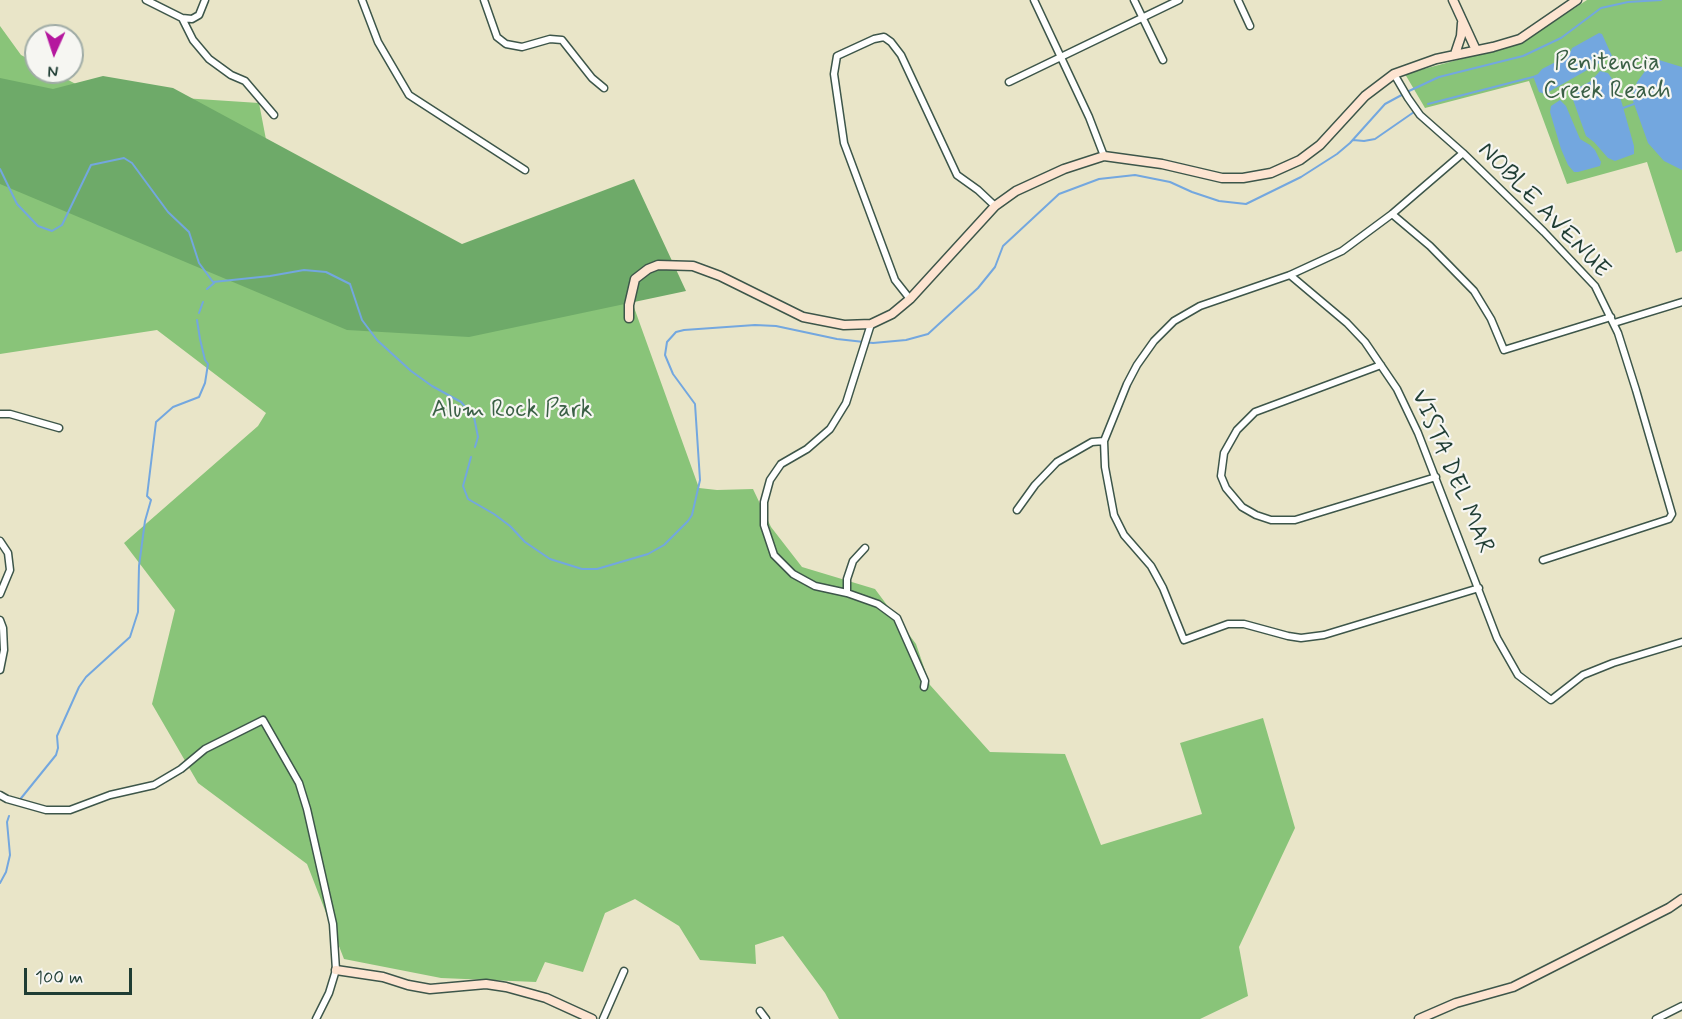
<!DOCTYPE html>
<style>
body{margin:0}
#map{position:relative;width:1682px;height:1019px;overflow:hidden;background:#e9e5c8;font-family:Mynerve,sans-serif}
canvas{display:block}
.north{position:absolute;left:24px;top:24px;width:60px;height:60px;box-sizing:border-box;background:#f6f6f2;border:2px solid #a0aca6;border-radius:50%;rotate:183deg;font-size:16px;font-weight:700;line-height:24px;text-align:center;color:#1f3d34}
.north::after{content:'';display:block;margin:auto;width:21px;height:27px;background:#b5179e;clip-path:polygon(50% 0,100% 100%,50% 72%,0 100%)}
.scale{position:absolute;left:24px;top:968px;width:108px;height:27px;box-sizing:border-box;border:3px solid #1f3d34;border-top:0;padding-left:8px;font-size:18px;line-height:21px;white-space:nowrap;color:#1f3d34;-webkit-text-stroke:4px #f6f6f2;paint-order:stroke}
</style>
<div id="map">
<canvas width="1682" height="1019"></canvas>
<div class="north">N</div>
<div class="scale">100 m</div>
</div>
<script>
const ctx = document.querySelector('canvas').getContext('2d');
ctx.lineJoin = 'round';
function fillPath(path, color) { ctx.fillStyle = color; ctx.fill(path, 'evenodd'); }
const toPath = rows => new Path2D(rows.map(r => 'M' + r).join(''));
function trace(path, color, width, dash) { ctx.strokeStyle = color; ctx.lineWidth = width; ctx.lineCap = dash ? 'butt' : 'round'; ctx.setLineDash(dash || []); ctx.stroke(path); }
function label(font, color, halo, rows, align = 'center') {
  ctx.font = font + ' Mynerve,sans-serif'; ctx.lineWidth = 4.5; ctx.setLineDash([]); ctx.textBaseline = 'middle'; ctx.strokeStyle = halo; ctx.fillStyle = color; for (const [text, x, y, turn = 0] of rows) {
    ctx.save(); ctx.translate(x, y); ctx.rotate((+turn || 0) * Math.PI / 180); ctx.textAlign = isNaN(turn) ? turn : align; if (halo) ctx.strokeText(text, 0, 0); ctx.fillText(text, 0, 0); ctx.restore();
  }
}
const green = toPath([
 [1587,0,1682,0,1682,251,1676,253,1647,162,1567,184,1529,81,1425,108,1405,74,1521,43],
 [0,26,21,55,36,63,36,72,53,72,91,92,259,103,273,176,431,280,604,224,699,488,717,490,753,489,771,527,802,567,875,589,916,644,930,685,990,752,1065,754,1101,845,1202,814,1180,743,1263,718,1295,828,1239,947,1248,996,1200,1019,839,1019,825,993,783,936,755,945,756,964,700,960,679,926,635,899,605,913,583,972,545,962,536,982,441,978,344,959,307,864,198,783,152,704,175,610,124,543,258,426,266,413,157,330,0,354]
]);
const forest = toPath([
 [103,76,173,88,462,244,634,179,686,291,469,337,347,330,0,184,0,78,53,89]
]);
const water = toPath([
 [1599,33,1602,34,1612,56,1545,94,1539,92,1533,76,1538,74,1542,69,1569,55,1572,48],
 [1659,60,1682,67,1682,170,1664,161,1648,143,1632,98,1637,82,1651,63],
 [1600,71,1608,73,1617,86,1634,146,1634,154,1615,161,1608,158,1594,142,1586,136,1572,97,1576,89,1591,81],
 [1560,100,1566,106,1580,139,1590,145,1595,150,1601,162,1600,166,1578,172,1574,172,1568,165,1561,149,1550,112,1551,106]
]);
const stream = toPath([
 [1428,104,1533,77],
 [1623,108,1634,104],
 [1353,140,1364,141,1375,139,1414,112],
 [0,169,17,204,38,226,52,231,62,225,91,165,124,158,132,163,168,212,189,232,199,263,213,282,270,276,304,270,326,272,350,284,362,320,377,340,411,371,432,386,461,402,474,417,478,437,475,447],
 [207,289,214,283],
 [199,313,203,302],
 [471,457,463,486,468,499,494,514,510,526,525,542,550,559,582,569,597,569,648,554,664,545,688,521,692,515,700,480,695,404,673,374,665,355,667,342,676,332,684,330,755,325,776,326,837,339,873,343,906,340,928,334,978,288,995,267,1003,246,1059,194,1099,179,1135,175,1170,182,1192,192,1219,201,1246,204,1301,177,1337,154,1350,143,1385,104,1409,91,1439,77,1523,56,1561,38,1601,8,1628,2,1661,0],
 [18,802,56,755,58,748,57,736,79,687,86,677,130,637,138,612,139,566,145,521,151,500,147,496,156,422,173,407,199,397,205,383,208,364,205,360,200,339,197,320],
 [0,883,6,872,10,855,7,822,9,816]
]);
const street = toPath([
 [146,0,182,18,193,40,209,59,231,75,245,81,274,115],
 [362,0,378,42,409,95,525,170],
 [484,0,497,37,506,44,522,47,550,39,562,40,592,78,604,88],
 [1034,0,1089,117,1104,156],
 [1134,0,1163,60],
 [1238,0,1250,26],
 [182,18,192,19,199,15,205,0],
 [1394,74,1408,98,1420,115,1463,153,1544,232,1595,286,1618,333,1636,390,1672,514,1669,519,1543,560],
 [1009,82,1179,0],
 [1463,153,1392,214,1342,251,1290,275,1200,306,1174,321,1154,341,1137,365,1127,384,1104,441,1105,467,1114,515,1124,535,1151,566,1163,588,1184,640,1228,624,1244,624,1288,636,1301,638,1324,635,1479,588],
 [1392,214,1430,246,1474,291,1491,319,1504,350,1611,317],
 [1290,275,1347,323,1365,342,1397,389,1418,433,1497,638,1518,675,1551,700,1583,675,1613,663,1682,642],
 [910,299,895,280,844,143,834,74,837,56,874,39,884,37,891,42,901,55,957,175,978,190,995,206],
 [1614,323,1682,302],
 [871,324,846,403,830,429,807,449,781,464,770,480,764,502,764,525,774,555,793,574,815,586,847,593,878,604,897,618,925,681,924,687],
 [1381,365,1255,412,1237,430,1224,453,1221,476,1226,488,1242,507,1256,515,1271,520,1295,520,1436,477],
 [0,414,10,414,59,428],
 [1017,510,1035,485,1057,462,1092,442,1104,441],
 [0,541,8,553,10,570,0,594],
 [847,593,847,579,853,561,865,548],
 [0,620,3,628,4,650,0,670],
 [0,795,7,799,46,810,70,810,110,795,154,785,181,769,205,749,263,720,299,783,307,809,333,924,336,970,329,993,316,1019],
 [760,1011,766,1019],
 [603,1019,624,971],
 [1656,1019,1682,1006]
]);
const secondary = toPath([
 [1453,0,1476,50],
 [1455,54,1461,36,1462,23],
 [629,318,629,305,635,279,648,269,658,265,693,266,720,276,803,317,844,325,871,324,892,314,910,299,995,206,1016,191,1064,169,1104,156,1162,164,1222,178,1243,178,1271,173,1300,160,1320,145,1365,96,1394,74,1436,59,1493,47,1520,39,1577,0],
 [336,970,383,977,408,985,430,989,486,984,506,987,546,998,592,1019],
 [1419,1019,1456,1003,1513,987,1669,908,1682,899]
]);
const parkNames = [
 ["Penitencia",1607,64],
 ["Creek Reach",1607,92],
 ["Alum Rock Park",512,411]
];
const streetNames = [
 ["NOBLE AVENUE",1543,211,46],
 ["VISTA DEL MAR",1451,472,67]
];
fillPath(green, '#89c479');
fillPath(forest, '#6eaa69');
fillPath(water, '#73a7df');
trace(stream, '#73a7df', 2);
trace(street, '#3d564a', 9);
trace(secondary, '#3d564a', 11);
trace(street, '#fff', 6);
trace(secondary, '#fde4d1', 8);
label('24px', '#3a5f45', '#f6f6f2', parkNames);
label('24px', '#1f3d34', '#f6f6f2', streetNames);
</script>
